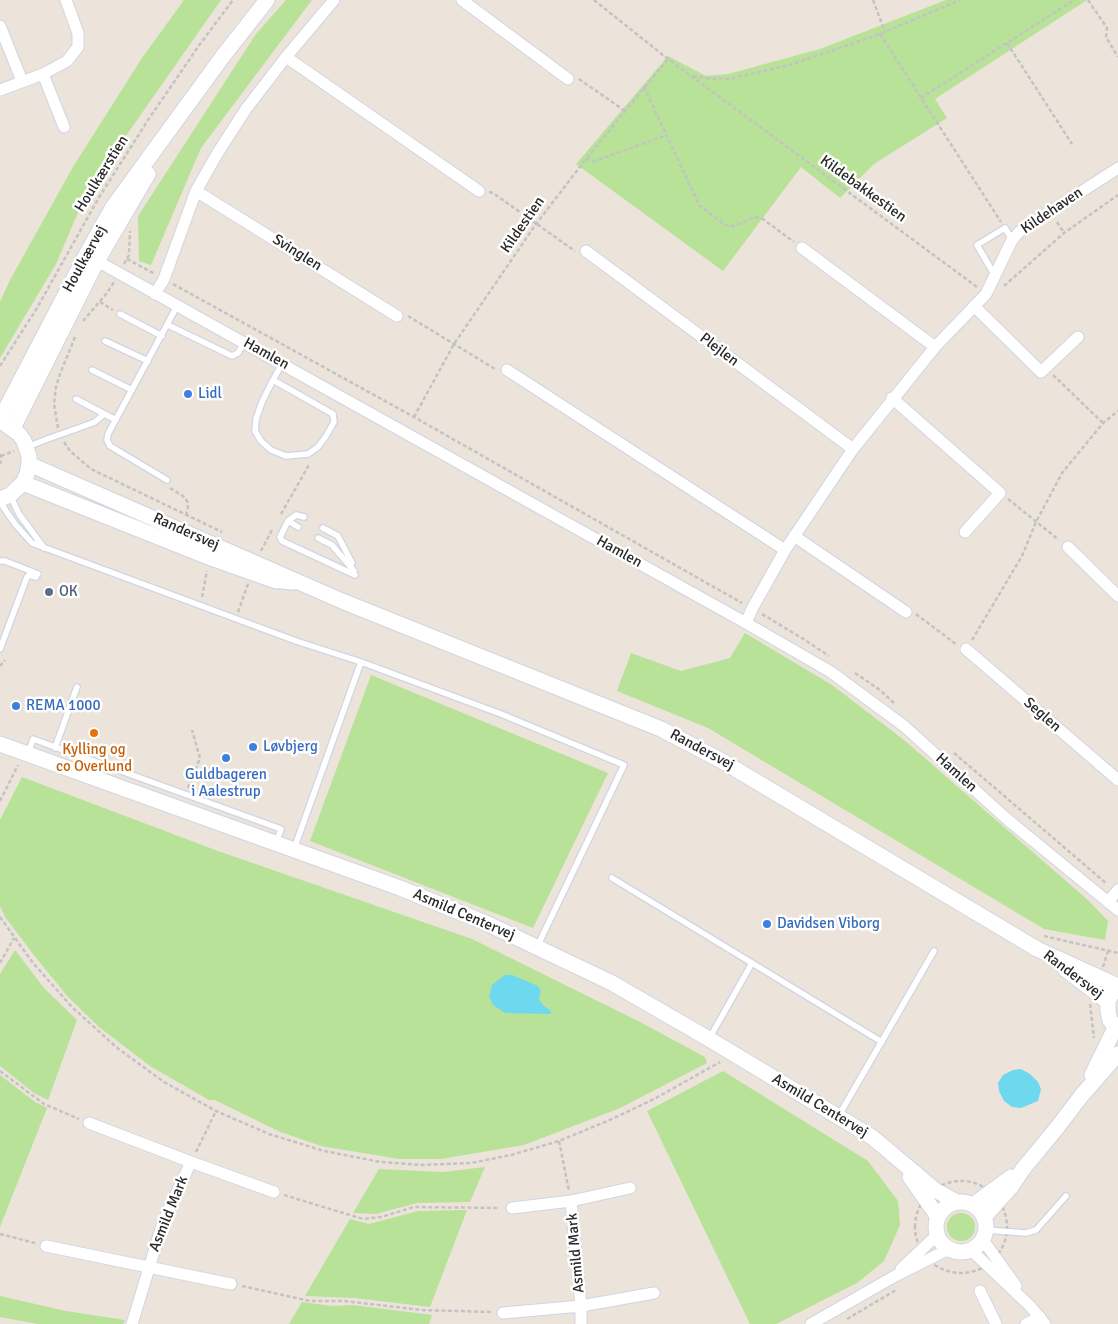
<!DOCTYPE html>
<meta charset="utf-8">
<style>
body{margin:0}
canvas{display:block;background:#ece3db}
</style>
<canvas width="1118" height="1324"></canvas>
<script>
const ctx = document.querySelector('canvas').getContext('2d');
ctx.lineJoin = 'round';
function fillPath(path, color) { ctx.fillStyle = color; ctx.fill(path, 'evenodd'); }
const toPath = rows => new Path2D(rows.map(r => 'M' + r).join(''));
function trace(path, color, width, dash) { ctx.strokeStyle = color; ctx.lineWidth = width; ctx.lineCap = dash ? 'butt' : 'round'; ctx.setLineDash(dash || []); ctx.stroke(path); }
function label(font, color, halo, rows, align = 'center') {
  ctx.font = font + ' Signika,sans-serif'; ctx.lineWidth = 5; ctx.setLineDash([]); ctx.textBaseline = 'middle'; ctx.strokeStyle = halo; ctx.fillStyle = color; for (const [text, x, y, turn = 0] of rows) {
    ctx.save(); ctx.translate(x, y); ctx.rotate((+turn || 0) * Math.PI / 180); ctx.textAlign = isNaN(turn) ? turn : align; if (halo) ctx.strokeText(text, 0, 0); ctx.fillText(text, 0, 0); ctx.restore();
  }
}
const green = toPath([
 [184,0,221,0,123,140,80,208,56,264,0,358,0,302,10,280,73,167,142,58],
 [286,0,312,0,201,148,151,265,139,261,138,216,256,34],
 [946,0,1087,0,935,99,947,118,874,164,840,198,801,167,723,271,576,164,668,56,706,76,728,74,820,49],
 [745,633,832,685,904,740,1089,901,1108,921,1105,940,1044,929,708,728,617,691,631,653,681,671,730,658],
 [371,675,608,773,533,928,310,841],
 [22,777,218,851,472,939,638,1021,705,1057,707,1063,620,1108,524,1145,441,1159,399,1159,321,1146,278,1131,215,1100,209,1100,150,1066,99,1027,68,997,37,959,5,917,0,906,0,820],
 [15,950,44,988,77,1020,48,1100,34,1093,0,1066,0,974],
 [723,1071,868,1161,898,1201,900,1225,884,1261,857,1283,776,1324,750,1324,647,1111],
 [0,1075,35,1102,47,1108,0,1227],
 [485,1167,470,1202,417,1203,376,1214,353,1213,379,1169,443,1172],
 [467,1210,430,1307,354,1298,305,1296,350,1219,369,1224,418,1211],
 '947 1227a14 14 0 1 1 28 0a14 14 0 1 1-28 0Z',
 [0,1296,66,1311,125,1320,123,1324,38,1324,0,1317],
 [302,1302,332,1306,353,1305,432,1315,429,1324,289,1324]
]);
const water = toPath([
 [505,975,512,975,538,986,541,991,539,999,543,1005,552,1012,550,1014,505,1013,493,1005,489,997,492,985],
 [1021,1069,1030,1074,1038,1082,1041,1089,1038,1101,1021,1108,1012,1107,1004,1101,999,1091,998,1083,1003,1075,1013,1070]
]);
const path = toPath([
 [594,0,668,59,977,287],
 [873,0,885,32],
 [1088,0,1107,28,1106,37,1118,57],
 [880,34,1001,222],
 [1007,43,1072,144],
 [693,76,712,79,728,79,790,65,880,34,960,0],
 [579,79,625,111],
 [644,87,699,205,725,225,734,226,755,217,763,219,794,242],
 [921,98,1074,0],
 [586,159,595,161,667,135],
 [489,192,493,193,575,251],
 [1057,222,1064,233],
 [127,259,155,274],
 [124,264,129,255,130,231],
 [173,284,414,417,742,603],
 [1004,286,1064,233,1118,195],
 [100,302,113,310],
 [408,316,495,369],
 [83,321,107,293,114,282],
 [0,366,37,308,98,199,148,120,200,44,233,0],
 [1053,375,1103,423],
 [414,417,454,344,536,224,586,159,668,59],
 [58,428,54,404,56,387,60,374,75,337],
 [64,442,70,451,91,469,222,532],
 [0,454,1,460,0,464],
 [1,456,14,451],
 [170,488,183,496,187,501,188,508,186,515],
 [1008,499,1059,540],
 [281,514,310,463],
 [261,551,272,530],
 [202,597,207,571],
 [238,612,248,584],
 [762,614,805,640,829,656],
 [916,614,957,645],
 [972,640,1022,556,1036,522,1062,473,1103,423,1118,411],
 [0,666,5,660],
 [855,673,880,690,894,703],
 [954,753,1107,884],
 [188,788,200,758,192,730],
 [0,801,18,765],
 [0,917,33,963,72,1007,116,1047,164,1082,216,1111,269,1134,324,1151,381,1162,421,1165,471,1163,511,1155,559,1141,612,1119,656,1098,720,1062],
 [1044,936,1118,953],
 [0,963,14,938],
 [1103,967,1108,951],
 [1090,1004,1094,1038],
 [0,1071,44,1104,79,1119],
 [559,1141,569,1191],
 [196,1152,216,1111],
 '915 1227a46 46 0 1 1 92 0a46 46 0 1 1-92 0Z',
 [284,1195,363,1219,381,1217,414,1207,500,1208],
 [0,1234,35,1243],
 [242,1286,310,1301,345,1301,421,1310,492,1312],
 [847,1319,896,1290]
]);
const service = toPath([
 [994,274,977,245,1005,228,1012,240],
 [120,314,162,336],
 [168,325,232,356,238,353,244,343],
 [105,341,148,361],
 [92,370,132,390],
 [273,380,333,414,334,422,326,436,318,447,308,454,286,456,271,450,261,441,255,431,256,419,262,402,273,380,282,364],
 [76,399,116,420],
 [73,430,95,422,104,414],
 [27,447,50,438],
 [167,480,110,446,107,440,108,434,177,306],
 [10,495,19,514,44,548],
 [0,502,15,524,32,543,296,641,361,662,294,849],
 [304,517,296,515,288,521,280,537,282,541,355,575],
 [288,521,298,527],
 [323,528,338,536,352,563],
 [318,538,332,545,354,571],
 [0,561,5,561,38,574],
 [275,585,294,587],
 [0,649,27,577,29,575,36,577],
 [361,662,501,714,624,765,537,947],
 [55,748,77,687],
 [28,754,33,739,281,829,276,843],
 [612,878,882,1042],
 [709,1039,752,963],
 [838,1117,934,951],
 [986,1230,1026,1233,1036,1230,1066,1196]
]);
const minor = toPath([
 [462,0,568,79],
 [0,26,22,81],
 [286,57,479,191],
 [43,74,64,127],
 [0,90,43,74,67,61,78,47,78,33,66,0],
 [196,191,397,316],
 [802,248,935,347],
 [586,251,853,449],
 [90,257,746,623,831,672,904,726,1008,820,1118,910],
 [155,294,164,279,196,191,217,154,246,109,286,57,334,0],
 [974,306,1041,372,1078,337],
 [507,370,785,550],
 [892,398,1000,493,965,532],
 [794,536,906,612],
 [1068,547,1118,596],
 [746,623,752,609,785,550,853,449,935,347,986,294,1012,240,1019,232,1118,168],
 [966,649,1118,780],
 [1108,902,1118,890],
 [89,1123,191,1162,274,1192],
 [571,1201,581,1306,581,1324],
 [512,1208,571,1201,630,1188],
 [983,1240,1016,1286],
 [46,1246,231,1284],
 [971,1250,1030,1306,1045,1324],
 [901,1269,937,1235],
 [980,1291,996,1324],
 [503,1313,581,1306,654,1293],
 [132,1324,163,1222,191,1162],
 [811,1324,895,1276,949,1249],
 [1026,1324,1040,1317]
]);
const tertiary = toPath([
 [0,420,86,255,113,207,223,56,267,0],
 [13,428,97,261,148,174],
 [29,464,342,601,661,729,722,761,1037,949,1118,986],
 [23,483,211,558,276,581],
 [0,499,10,495,23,483,27,474,29,464,29,456,24,441,19,434,5,424],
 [0,744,400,888,488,924,612,983,709,1039,872,1137,935,1190,957,1202],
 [1065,969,1108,1002],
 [1112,993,1108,1002,1108,1011,1110,1020,1118,1031],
 [1092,1075,1115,1028],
 [910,1177,938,1217],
 '936 1227a25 25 0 1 1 50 0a25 25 0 1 1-50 0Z',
 [973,1205,1011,1177],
 [984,1217,1011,1187,1023,1169,1056,1129,1082,1095,1118,1054]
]);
const serviceBridge = toPath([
 [50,438,73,430]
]);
const markers = [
 [188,394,5,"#3f7fe0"],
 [49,592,5,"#5c6f8a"],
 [16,706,5,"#3f7fe0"],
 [94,733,5,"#e8710a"],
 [253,747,5,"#3f7fe0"],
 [226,758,5,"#3f7fe0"],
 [767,924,5,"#3f7fe0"]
];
const streetNames = [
 ["Houlkærstien",102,174,-58],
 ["Kildebakkestien",863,189,36],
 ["Kildehaven",1052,211,-34],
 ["Kildestien",523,225,-55],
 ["Svinglen",297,253,32],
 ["Houlkærvej",85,259,-61],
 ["Plejlen",719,350,37],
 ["Hamlen",266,354,29],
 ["Randersvej",186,532,24],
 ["Hamlen",619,552,29],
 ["Seglen",1042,715,41],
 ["Randersvej",702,750,28],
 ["Hamlen",956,773,42],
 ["Asmild Centervej",464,915,23],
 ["Randersvej",1073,975,37],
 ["Asmild Centervej",820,1106,31],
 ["Asmild Mark",169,1214,-68],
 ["Asmild Mark",576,1253,-95]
];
const shopNames = [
 ["Lidl",198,394],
 ["REMA 1000",26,706],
 ["Løvbjerg",263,747],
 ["Guldbageren",226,775,"center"],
 ["i Aalestrup",226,792,"center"],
 ["Davidsen Viborg",777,924]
];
const serviceNames = [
 ["OK",59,592]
];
const foodNames = [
 ["Kylling og",94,750],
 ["co Overlund",94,767]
];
fillPath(green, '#b8e297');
fillPath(water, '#6ed8ee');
trace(service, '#d0d5e2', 8);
trace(minor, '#d0d5e2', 13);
trace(tertiary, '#d0d5e2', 17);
trace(path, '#c3c3c3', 2.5, [4, 2.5]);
trace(service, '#fff', 5.5);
trace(minor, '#fff', 11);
trace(tertiary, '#fff', 15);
trace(serviceBridge, '#d0d5e2', 8, []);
trace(serviceBridge, '#fff', 5.5);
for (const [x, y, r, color] of markers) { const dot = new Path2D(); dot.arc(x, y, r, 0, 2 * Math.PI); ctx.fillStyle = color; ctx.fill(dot); trace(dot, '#fff', 2); }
label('15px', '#292929', '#fff', streetNames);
label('15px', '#366cbe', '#fff', shopNames, 'left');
label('15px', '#4e5e75', '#fff', serviceNames, 'left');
label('15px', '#c56008', '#fff', foodNames);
</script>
